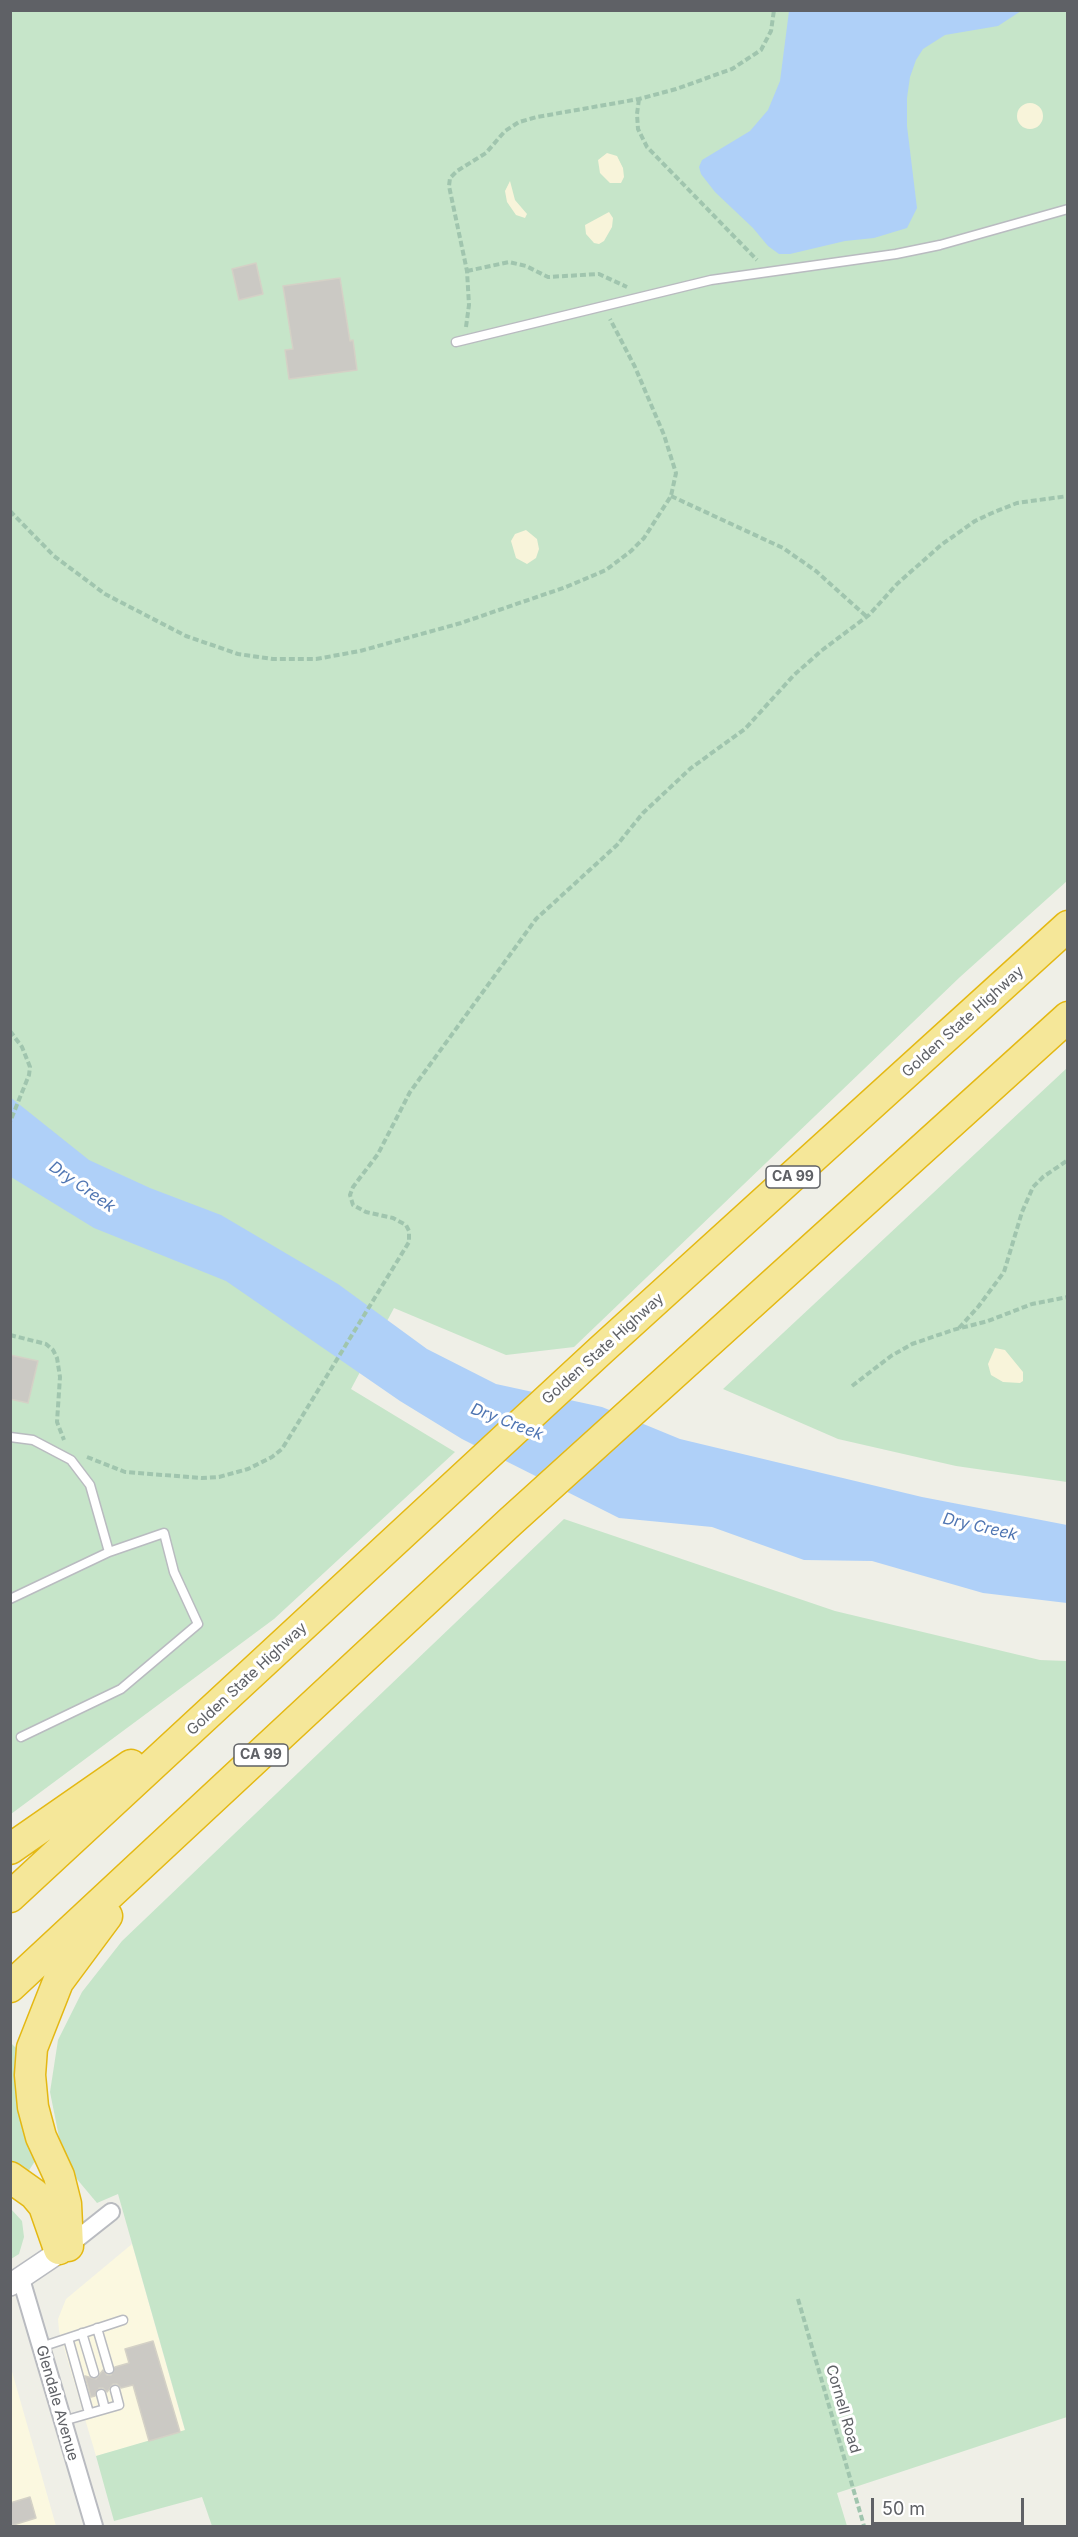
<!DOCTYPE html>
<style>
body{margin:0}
#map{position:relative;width:1078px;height:2537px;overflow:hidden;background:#efefe7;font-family:Inter,sans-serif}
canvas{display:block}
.frame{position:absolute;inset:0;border:12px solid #5f6166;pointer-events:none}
.scale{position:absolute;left:871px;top:2498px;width:153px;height:27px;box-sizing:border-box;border:3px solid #5f6166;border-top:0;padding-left:8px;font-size:18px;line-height:21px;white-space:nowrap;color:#5f6166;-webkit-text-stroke:4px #fff;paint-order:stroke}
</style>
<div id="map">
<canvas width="1078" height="2537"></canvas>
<div class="frame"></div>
<div class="scale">50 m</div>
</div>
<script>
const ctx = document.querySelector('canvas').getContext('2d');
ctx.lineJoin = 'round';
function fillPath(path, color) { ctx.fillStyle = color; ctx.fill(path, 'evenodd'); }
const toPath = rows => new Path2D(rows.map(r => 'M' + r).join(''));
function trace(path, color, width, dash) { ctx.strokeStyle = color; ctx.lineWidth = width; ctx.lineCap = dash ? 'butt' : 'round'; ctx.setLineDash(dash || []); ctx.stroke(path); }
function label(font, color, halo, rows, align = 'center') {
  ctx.font = font + ' Inter,sans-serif'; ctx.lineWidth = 6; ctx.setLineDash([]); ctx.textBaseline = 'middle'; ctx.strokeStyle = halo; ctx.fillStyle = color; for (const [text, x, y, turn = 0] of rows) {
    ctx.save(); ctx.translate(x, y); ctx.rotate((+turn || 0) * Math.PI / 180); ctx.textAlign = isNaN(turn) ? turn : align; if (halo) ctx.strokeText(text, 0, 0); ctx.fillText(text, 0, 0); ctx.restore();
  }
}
const commercial = toPath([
 [132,2244,185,2431,96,2456,59,2331,58,2319,66,2299],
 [11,2368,56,2526,11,2526]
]);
const green = toPath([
 [11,11,1067,11,1067,881,960,977,574,1347,506,1355,394,1308,351,1389,455,1452,274,1619,11,1814],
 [1067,1068,1067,1482,956,1466,838,1439,723,1389],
 [564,1519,835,1611,1040,1660,1067,1661,1067,2417,837,2493,847,2526,212,2526,202,2497,114,2521,96,2456,185,2430,118,2194,97,2203,76,2178,59,2137,50,2092,58,2040,82,1992,122,1941],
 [10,2042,21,2053,18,2088,22,2128,35,2161,28,2172,11,2165],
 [11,2209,22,2221,24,2237,19,2254,11,2259]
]);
const sand = toPath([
 '1017 116a13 13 0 1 1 26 0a13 13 0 1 1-26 0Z',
 [607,153,617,156,623,168,624,177,621,183,610,183,600,173,598,160],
 [510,181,515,200,527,214,525,218,516,215,507,202,505,191],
 [609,212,613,218,612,227,604,241,599,244,594,243,586,234,585,225],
 [526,530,537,539,539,549,536,558,527,564,516,558,511,541,515,534],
 [995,1348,1005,1350,1023,1372,1023,1381,1020,1383,1003,1382,991,1375,988,1364]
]);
const water = toPath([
 [789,11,1021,11,998,26,945,35,923,49,916,60,910,77,907,98,907,126,917,208,907,228,874,238,845,241,790,254,779,254,768,246,753,228,715,192,701,174,699,167,702,160,750,131,768,110,780,81],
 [10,1097,89,1160,150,1188,221,1215,338,1284,427,1349,496,1384,602,1407,680,1439,922,1497,1067,1525,1067,1603,983,1593,872,1561,804,1560,712,1527,619,1518,462,1439,400,1401,226,1281,94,1228,11,1177]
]);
const building = toPath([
 [256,263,263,294,239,300,232,269,256,263],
 [340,278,350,341,353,340,357,370,289,379,285,350,293,349,283,286,340,278],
 [10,1355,38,1361,28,1403,10,1399,10,1355],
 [153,2341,180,2432,149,2441,133,2385,121,2388,117,2384,113,2384,107,2392,103,2388,99,2388,95,2396,91,2397,85,2376,96,2379,103,2370,107,2375,111,2375,115,2367,129,2363,125,2349,153,2341],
 [30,2497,36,2518,10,2526,10,2503,30,2497]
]);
const path = toPath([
 [639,99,637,114,638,129,647,147,757,260],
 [467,271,509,262,526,266,548,277,599,274,627,287],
 [466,327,469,305,467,271,449,186,450,178,457,171,486,153,505,131,519,122,537,117,639,99,676,89,732,69,761,50,771,31,774,10],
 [671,496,783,548,816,571,867,617],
 [10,511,54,556,105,594,186,636,238,654,273,659,316,659,360,651,461,623,566,587,606,570,631,551,644,538,671,496,676,473,664,435,635,367,610,319],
 [10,1031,22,1047,30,1067,29,1075,10,1122],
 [959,1328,978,1307,1004,1272,1022,1212,1033,1187,1043,1177,1068,1160],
 [10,1335,46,1344,53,1350,57,1358,60,1377,57,1422,64,1440],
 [852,1386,891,1356,912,1344,953,1330,988,1321,1032,1304,1068,1297],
 [87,1457,125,1472,202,1478,219,1477,248,1469,272,1457,282,1449,409,1242,409,1231,406,1225,393,1218,366,1212,353,1205,350,1195,353,1187,378,1154,410,1092,536,919,617,845,643,813,691,768,745,729,794,675,821,651,869,615,897,584,941,545,975,521,992,513,1017,503,1068,496],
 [798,2299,864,2526]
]);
const service = toPath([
 [456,342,711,280,896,254,940,245,1068,209],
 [10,1437,33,1440,71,1460,90,1485,109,1552],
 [10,1599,109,1552,164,1533,174,1572,198,1624,121,1689,21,1737],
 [97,2328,109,2369],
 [82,2333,94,2373],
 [68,2338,89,2413],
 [41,2347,123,2320],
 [101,2394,105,2409],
 [63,2421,119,2405,115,2390]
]);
const minor = toPath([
 [68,2246,111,2212],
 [21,2279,94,2526]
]);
const tertiary = toPath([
 [10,2285,68,2246]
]);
const motorway = toPath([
 [10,1849,131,1765],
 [10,1897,601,1350,1068,926],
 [10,1987,510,1522,1068,1017],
 [10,2177,34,2194,44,2206,59,2249],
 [68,2246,66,2204,59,2176,41,2137,33,2107,30,2075,32,2048,58,1982,107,1916]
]);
const shields = [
 [793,1177,54],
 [261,1755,54]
];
const shieldNames = [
 ["CA 99",793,1177],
 ["CA 99",261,1755]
];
const streetNames = [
 ["Golden State Highway",963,1022,-42],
 ["Golden State Highway",603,1349,-42],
 ["Golden State Highway",247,1679,-43],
 ["Glendale Avenue",57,2403,74],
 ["Cornell Road",843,2409,74]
];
const waterNames = [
 ["Dry Creek",82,1187,35],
 ["Dry Creek",507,1422,21],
 ["Dry Creek",980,1527,13]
];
fillPath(commercial, '#fbf8e0');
fillPath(green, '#c6e5c9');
fillPath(sand, '#f8f4da');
fillPath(water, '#afd0f8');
fillPath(building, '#cbc9c4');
trace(building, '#d4d1c6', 1.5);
trace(service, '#b9bbc0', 11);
trace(minor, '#b9bbc0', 20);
trace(tertiary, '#b9bbc0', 24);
trace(motorway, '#e4b813', 33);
trace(path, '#a0c5ae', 4, [6, 3]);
trace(service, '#fff', 8);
trace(minor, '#fff', 16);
trace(tertiary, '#fff', 21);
trace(motorway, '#f5e799', 30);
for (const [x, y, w] of shields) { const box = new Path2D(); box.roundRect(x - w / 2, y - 11, w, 22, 4.5); ctx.fillStyle = '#fff'; ctx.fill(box); trace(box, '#5f6166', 1.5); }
label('bold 14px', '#5f6166', null, shieldNames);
label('15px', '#5f6166', '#fff', streetNames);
label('italic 16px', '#4f75b2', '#fff', waterNames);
</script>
